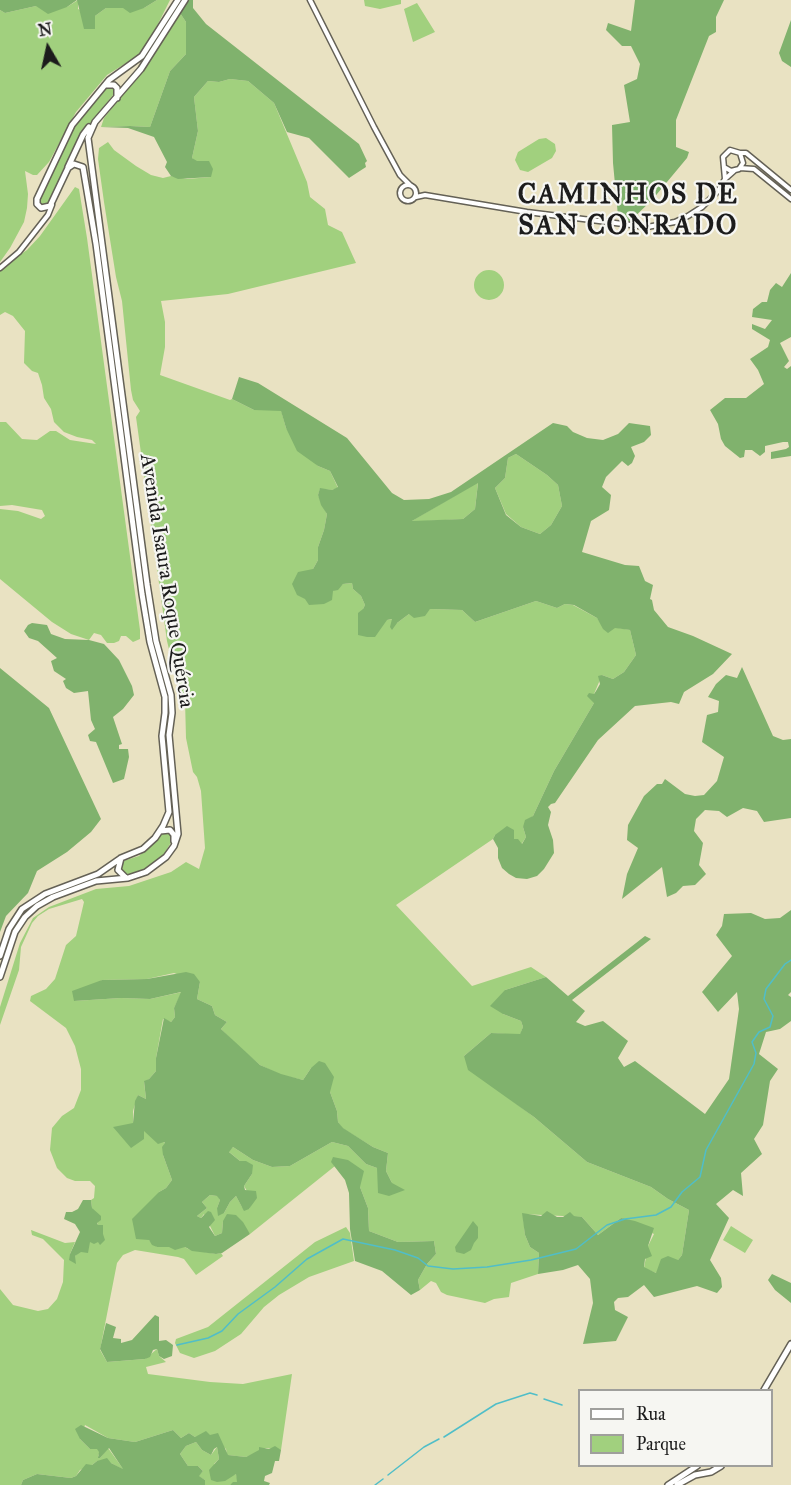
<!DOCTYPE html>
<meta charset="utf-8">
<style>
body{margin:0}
#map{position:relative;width:791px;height:1485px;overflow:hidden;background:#e9e2c2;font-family:"IM FELL Great Primer",serif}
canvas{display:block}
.legend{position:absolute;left:578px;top:1389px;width:195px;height:78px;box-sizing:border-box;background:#f6f6f2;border:2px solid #9f9f9c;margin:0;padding:8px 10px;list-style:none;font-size:18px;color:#1c1c1c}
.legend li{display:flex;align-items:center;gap:12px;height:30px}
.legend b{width:30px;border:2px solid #9f9f9c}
.north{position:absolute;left:18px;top:18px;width:60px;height:60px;-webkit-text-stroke:4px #f6f6f2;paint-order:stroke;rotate:351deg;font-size:16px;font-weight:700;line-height:24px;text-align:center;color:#1c1c1c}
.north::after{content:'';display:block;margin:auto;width:21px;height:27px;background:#1c1c1c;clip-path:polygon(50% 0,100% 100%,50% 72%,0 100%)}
</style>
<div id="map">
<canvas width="791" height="1485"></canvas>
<ul class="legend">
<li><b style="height:8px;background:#fff"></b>Rua</li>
<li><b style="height:16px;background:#a1d07e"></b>Parque</li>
</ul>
<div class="north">N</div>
</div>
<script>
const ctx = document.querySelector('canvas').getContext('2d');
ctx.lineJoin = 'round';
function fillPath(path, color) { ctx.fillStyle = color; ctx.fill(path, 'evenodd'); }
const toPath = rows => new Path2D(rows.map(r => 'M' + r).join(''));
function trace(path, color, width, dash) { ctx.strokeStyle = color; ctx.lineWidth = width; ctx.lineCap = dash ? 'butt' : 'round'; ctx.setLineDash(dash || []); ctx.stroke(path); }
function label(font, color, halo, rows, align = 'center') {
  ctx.font = font + ' "IM FELL Great Primer",serif'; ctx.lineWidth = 4.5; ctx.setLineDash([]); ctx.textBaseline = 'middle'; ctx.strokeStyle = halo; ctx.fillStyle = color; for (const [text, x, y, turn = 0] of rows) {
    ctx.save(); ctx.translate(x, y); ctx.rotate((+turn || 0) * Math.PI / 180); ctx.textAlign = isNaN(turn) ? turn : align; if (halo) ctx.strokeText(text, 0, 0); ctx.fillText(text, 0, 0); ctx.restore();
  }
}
const green = toPath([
 [78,0,78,9,95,16,106,8,144,8,157,0,170,0,155,30,139,55,107,75,76,112,49,162,37,175,33,175,25,171,28,194,27,208,24,222,10,248,0,262,0,10,5,13,36,6,67,7],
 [364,0,401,0,401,4,380,9,365,6],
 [417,3,435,32,413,42,404,9],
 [180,13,186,22,186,54,170,71,150,127,130,126,101,127,104,118,146,65],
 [230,79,248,81,274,103,307,182,310,197,325,209,328,225,342,232,356,263,228,294,161,301,165,322,165,347,160,375,230,400,232,399,254,410,281,410,286,428,318,466,330,471,338,488,332,490,320,489,318,495,327,514,324,530,318,547,318,560,313,569,333,591,343,584,352,583,353,589,361,596,365,605,363,609,387,620,393,619,397,623,409,614,430,609,462,610,475,622,536,601,557,608,565,604,573,605,597,618,602,625,630,630,636,655,624,672,613,679,602,675,594,694,594,703,554,771,533,816,523,827,526,837,521,845,514,839,495,835,493,839,396,905,472,986,531,967,546,977,505,990,503,1014,521,1021,523,1027,520,1035,491,1033,464,1056,510,1099,534,1117,587,1162,651,1187,668,1199,689,1210,682,1255,678,1260,656,1273,644,1268,648,1246,654,1234,621,1218,598,1235,582,1217,523,1214,525,1235,530,1247,539,1253,538,1274,511,1283,509,1297,494,1299,485,1303,447,1295,441,1292,436,1283,431,1281,420,1290,418,1280,427,1264,436,1254,434,1241,398,1242,369,1231,368,1208,360,1187,331,1162,335,1166,250,1234,246,1229,223,1221,222,1233,215,1236,204,1214,201,1218,197,1216,207,1208,202,1202,210,1195,218,1196,220,1200,217,1208,224,1213,230,1202,236,1196,242,1207,249,1209,253,1201,244,1186,252,1174,240,1161,228,1151,233,1147,253,1160,272,1167,290,1166,332,1142,348,1146,366,1164,377,1168,392,1183,386,1171,388,1153,373,1147,342,1128,338,1122,337,1111,330,1092,311,1068,303,1080,281,1075,260,1065,238,1046,221,1029,227,1022,215,1015,212,1006,197,999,200,982,174,973,147,979,102,980,74,1001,121,998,150,999,182,992,174,1008,175,1017,171,1022,163,1019,156,1058,156,1071,149,1079,144,1082,146,1099,138,1095,133,1111,133,1123,165,1143,163,1155,172,1180,166,1188,159,1192,149,1240,157,1247,185,1247,188,1249,216,1254,221,1253,223,1256,196,1275,184,1259,178,1257,135,1250,123,1255,117,1263,100,1350,107,1362,145,1359,157,1349,159,1356,166,1362,146,1367,148,1374,210,1382,243,1384,292,1374,281,1450,266,1448,246,1457,227,1455,226,1449,209,1435,195,1437,189,1433,181,1438,173,1430,135,1442,108,1438,85,1425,80,1439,90,1449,97,1448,100,1452,98,1456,100,1458,108,1448,124,1470,111,1463,97,1461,92,1465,80,1470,76,1476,71,1478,37,1474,23,1480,21,1485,0,1485,0,1289,13,1305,38,1311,48,1309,57,1299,63,1282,64,1260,43,1239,32,1235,31,1230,65,1243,75,1242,70,1254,74,1261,75,1256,90,1241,98,1225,92,1208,91,1200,94,1198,95,1186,90,1181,75,1181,67,1178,57,1168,50,1150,52,1128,62,1116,74,1108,81,1090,81,1069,75,1046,66,1028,30,1001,31,996,46,989,55,979,66,945,76,936,84,902,82,899,49,909,38,916,32,923,21,947,19,970,0,1025,0,1007,20,943,33,918,49,907,96,889,129,886,171,872,186,862,199,869,205,848,201,791,197,777,193,772,186,738,185,700,173,666,167,641,136,417,140,411,133,400,131,390,122,301,116,277,104,202,98,159,99,148,108,142,114,150,136,166,151,175,163,178,171,176,187,179,211,177,192,158,198,131,194,97,208,81,219,82],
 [106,87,113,89,113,95,87,128,50,202,48,205,42,205,38,202,73,126],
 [546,138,555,144,556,151,552,158,528,172,520,170,515,160,518,152,539,139],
 [75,187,79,189,87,238,140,630,140,639,133,642,126,636,121,636,119,641,114,643,107,643,101,635,94,633,89,640,71,634,52,622,0,579,0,509,18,511,41,519,45,516,42,510,12,505,0,506,0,422,6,422,22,439,37,440,50,431,56,431,70,440,96,444,92,440,77,437,64,432,54,422,51,409,44,398,42,385,38,373,32,371,24,363,25,331,13,316,5,312,0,315,0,268,27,250,40,236],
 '474 285a15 15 0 1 1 30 0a15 15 0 1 1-30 0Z',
 [516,454,547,475,558,485,562,506,551,525,540,534,521,527,506,514,495,488,505,478,508,458],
 [478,482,475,509,463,519,410,522],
 [170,832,173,839,163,856,149,868,129,876,121,875,119,865,123,861,139,856,160,834],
 [731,1226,753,1240,745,1253,723,1240],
 [346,1227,350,1233,354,1261,309,1277,279,1295,264,1307,241,1334,215,1351,194,1358,180,1353,175,1343,176,1339,208,1327,315,1242],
 [196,1442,202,1450,211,1455,217,1447,219,1459,214,1464,233,1475,236,1474,238,1482,230,1485,205,1485,205,1480,198,1476,203,1471,198,1466,188,1466,180,1454,186,1446]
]);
const forest = toPath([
 [0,0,157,0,144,8,130,13,123,8,106,8,95,16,95,29,84,29,77,0,67,7,48,14,36,6,5,13,0,10],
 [187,0,193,0,193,8,206,24,359,144,367,161,365,163,366,167,349,178,309,138,287,132,274,103,248,81,230,79,219,82,208,81,194,97,198,131,192,158,197,161,209,161,213,169,211,177,178,179,171,176,165,167,167,162,154,137,128,128,101,127,130,126,150,127,170,71,186,54,186,22,180,13],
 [635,0,724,0,716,17,716,32,709,36,676,120,676,147,689,152,687,158,652,200,627,224,623,223,618,216,613,163,612,125,630,122,624,85,637,79,640,64,631,46,622,46,606,30,608,23,631,31],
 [791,20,791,67,782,61,779,53],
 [791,273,791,337,780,343,789,361,784,367,787,369,791,366,791,456,771,459,771,452,786,449,789,447,788,442,783,442,765,446,765,452,760,456,752,450,745,450,744,457,740,458,725,446,721,439,718,424,710,410,725,398,746,398,764,384,758,370,750,359,768,347,770,340,752,329,752,324,765,329,772,320,752,317,753,309,762,302,767,302,770,290,776,283,782,287],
 [239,377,258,383,347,438,392,493,404,500,429,499,451,492,553,423,567,426,573,432,587,438,603,440,618,434,629,423,650,426,651,435,644,442,631,447,635,456,632,463,628,466,622,461,606,477,602,487,611,495,609,510,591,521,582,552,625,565,639,566,645,581,653,585,650,599,652,600,654,610,668,627,693,636,732,654,713,674,684,692,679,704,671,702,635,706,598,740,555,803,551,804,548,807,551,812,548,825,553,840,554,853,544,869,537,876,527,879,516,878,509,874,502,868,498,858,498,848,493,839,495,835,507,826,514,830,514,839,518,839,522,844,526,837,523,827,525,820,533,816,554,771,594,703,587,696,589,693,594,694,596,691,600,684,598,676,602,675,613,679,624,672,636,655,630,630,615,628,608,633,603,629,597,618,574,605,565,604,557,608,536,601,475,622,462,610,430,609,425,616,414,618,409,614,397,623,392,630,390,627,392,619,387,620,375,637,367,637,358,635,358,613,363,609,365,605,361,596,353,589,352,583,343,584,338,590,333,591,332,600,324,604,309,605,305,599,297,595,292,584,298,572,313,569,318,560,318,547,324,530,327,514,321,505,318,495,320,488,332,490,338,487,330,471,318,466,297,451,286,428,281,411,254,410,232,399],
 [516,454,547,475,558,485,562,506,551,525,540,534,521,527,506,515,495,488,505,478,508,458],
 [478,483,475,509,463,519,412,521],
 [32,623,47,625,51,634,65,639,89,640,104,644,119,660,132,686,134,695,123,709,113,717,122,744,119,745,119,749,128,749,129,757,124,779,113,783,96,742,90,741,88,735,95,729,91,720,88,691,74,693,66,688,63,681,66,679,54,671,51,661,57,658,38,641,29,638,24,631,28,625],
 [742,667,773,736,783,740,791,739,791,818,764,822,757,811,743,808,727,817,719,811,705,810,696,819,694,831,703,843,699,865,706,874,695,885,683,886,676,893,667,897,662,867,622,899,627,874,638,848,627,840,628,825,644,796,657,784,662,784,665,779,685,794,695,796,704,795,717,781,724,757,702,742,707,715,718,712,719,701,708,697,716,684,726,675,737,678],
 [0,668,49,708,101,819,91,832,67,852,37,871,28,893,6,916,0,932],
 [791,910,791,992,788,995,791,997,791,1021,780,1029,766,1032,759,1054,778,1069,770,1081,763,1125,754,1139,762,1154,741,1173,743,1196,733,1190,716,1204,729,1218,710,1260,721,1278,722,1287,717,1293,697,1286,654,1297,644,1285,628,1297,618,1298,614,1302,615,1310,628,1317,616,1341,583,1344,593,1303,590,1279,578,1265,563,1270,538,1274,539,1253,530,1247,525,1235,522,1213,541,1216,547,1211,557,1217,563,1217,570,1212,574,1216,582,1217,598,1235,621,1218,635,1221,654,1228,648,1246,652,1256,645,1259,644,1267,656,1273,661,1259,668,1256,678,1260,682,1255,689,1210,668,1199,651,1187,587,1162,534,1117,468,1070,464,1056,491,1033,520,1034,523,1027,521,1021,503,1014,490,1006,505,990,546,977,568,996,645,936,651,939,572,1000,585,1011,576,1022,585,1026,603,1021,628,1041,618,1058,624,1067,635,1061,705,1114,729,1079,739,1009,737,992,718,1012,702,992,732,956,716,935,722,926,724,914,751,913,765,919,780,918],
 [186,972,194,974,200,982,197,999,212,1006,215,1015,227,1022,221,1029,260,1065,281,1074,303,1080,311,1068,319,1061,325,1063,334,1077,330,1092,337,1111,338,1122,343,1128,373,1147,388,1153,386,1171,392,1183,405,1190,389,1196,378,1193,377,1168,366,1164,348,1146,332,1142,290,1166,272,1167,253,1160,233,1147,229,1152,240,1161,246,1161,253,1165,252,1174,244,1186,245,1190,256,1191,257,1198,249,1209,244,1211,236,1196,230,1202,224,1213,218,1216,217,1208,220,1200,217,1196,210,1195,202,1202,207,1208,197,1216,201,1218,208,1211,211,1212,215,1220,209,1227,215,1236,222,1233,223,1221,227,1214,236,1215,243,1222,250,1234,222,1253,216,1254,192,1251,185,1247,175,1250,169,1247,157,1247,152,1245,149,1240,136,1239,132,1219,159,1192,166,1188,172,1180,163,1155,162,1147,165,1143,164,1142,158,1144,144,1131,144,1139,131,1148,113,1127,133,1123,135,1101,138,1095,146,1099,144,1081,149,1079,156,1071,156,1058,164,1018,171,1022,175,1017,174,1008,181,992,150,999,121,998,74,1001,72,991,102,980,147,979],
 [333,1157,348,1160,364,1171,360,1187,368,1208,369,1231,398,1242,434,1241,436,1254,427,1264,418,1280,420,1290,411,1295,382,1271,355,1261,350,1229,349,1193,345,1180,331,1162],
 [83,1200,91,1200,92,1208,101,1216,101,1220,97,1223,98,1225,103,1225,103,1234,105,1240,100,1245,98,1242,94,1244,90,1242,88,1253,81,1252,75,1256,76,1264,69,1260,70,1254,80,1232,75,1224,64,1219,66,1212,72,1212,78,1209],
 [473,1221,478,1227,478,1238,474,1243,471,1250,464,1254,456,1252,455,1247],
 [772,1274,791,1283,791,1303,775,1290,768,1280],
 [155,1315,159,1317,159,1341,166,1340,173,1345,172,1356,164,1359,159,1356,157,1349,153,1350,150,1357,145,1359,107,1362,100,1349,106,1323,116,1327,113,1338,121,1339,121,1343,132,1340],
 [81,1425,108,1438,135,1442,173,1430,181,1438,189,1433,195,1437,206,1431,210,1435,218,1433,228,1455,246,1457,259,1450,259,1447,269,1449,275,1446,281,1450,279,1461,275,1461,272,1473,265,1476,264,1481,270,1483,269,1485,230,1485,233,1482,237,1482,236,1474,225,1481,217,1482,211,1480,209,1470,219,1459,217,1447,214,1449,211,1455,202,1450,196,1442,186,1446,180,1454,188,1466,198,1466,203,1471,199,1476,205,1480,205,1485,21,1485,23,1480,37,1474,71,1478,76,1476,86,1464,92,1465,97,1461,107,1458,111,1463,123,1469,109,1448,100,1458,98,1458,99,1452,97,1449,90,1449,80,1439,75,1429]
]);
const stream = toPath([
 [177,1345,208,1338,222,1331,238,1314,275,1287,307,1259,343,1239,395,1250,418,1258,428,1266,453,1269,487,1267,531,1260,576,1249,607,1225,625,1219,656,1215,671,1207,682,1192,700,1177,706,1150,754,1064,756,1053,752,1042,759,1032,770,1027,773,1016,764,999,766,989,785,964,791,960],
 [544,1399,562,1405],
 [444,1437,496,1404,530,1393,537,1395],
 [388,1475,424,1447,439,1439],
 [375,1485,383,1479]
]);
const minor = toPath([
 [310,0,374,127,400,175,410,185],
 [740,153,746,153,791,190],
 [724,167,731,171,739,169,743,163,740,153,730,150,723,157,725,179],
 [740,168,754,169,791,199],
 '400 193a8 8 0 1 1 16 0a8 8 0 1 1-16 0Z',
 [416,197,425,195,527,212,647,227,675,222,688,216,702,207,718,191,725,179,734,171],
 [0,268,19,252,48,215,52,205]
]);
const major = toPath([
 [105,85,114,85,117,88,117,98],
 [68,167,83,135,89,127],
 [160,831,170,830,174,835,174,841],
 [121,858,118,870,125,877],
 [0,956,9,929,22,909,45,894,98,874,121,858,143,849,155,838,163,826,169,812,162,736,165,713,165,697,150,642,142,594,96,244,83,167,74,164,68,168,50,206,41,208,37,204,37,199,72,125,109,80,142,56,178,0],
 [0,977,15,932,25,917,37,906,53,897,96,881,128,878,146,872,166,857,174,846,178,834,169,735,172,713,171,695,156,641,147,584,88,138,95,122,141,69,185,0],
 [764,1390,791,1344],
 [668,1485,697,1466],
 [677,1485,695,1475,711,1472,721,1466]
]);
const streetNames = [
 ["Avenida Isaura Roque Quércia",166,581,81]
];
const districtNames = [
 ["CAMINHOS DE",628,196],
 ["SAN CONRADO",628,227]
];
fillPath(green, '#a1d07e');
fillPath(forest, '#80b26d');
trace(stream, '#50bec8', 1.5);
trace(minor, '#646156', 7);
trace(major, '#646156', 8);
trace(minor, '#fff', 4);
trace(major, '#fff', 5);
label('21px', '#1c1c1c', '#f6f6f2', streetNames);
ctx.letterSpacing = '1.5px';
label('bold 27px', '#1c1c1c', '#f6f6f2', districtNames);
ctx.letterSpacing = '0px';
</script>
